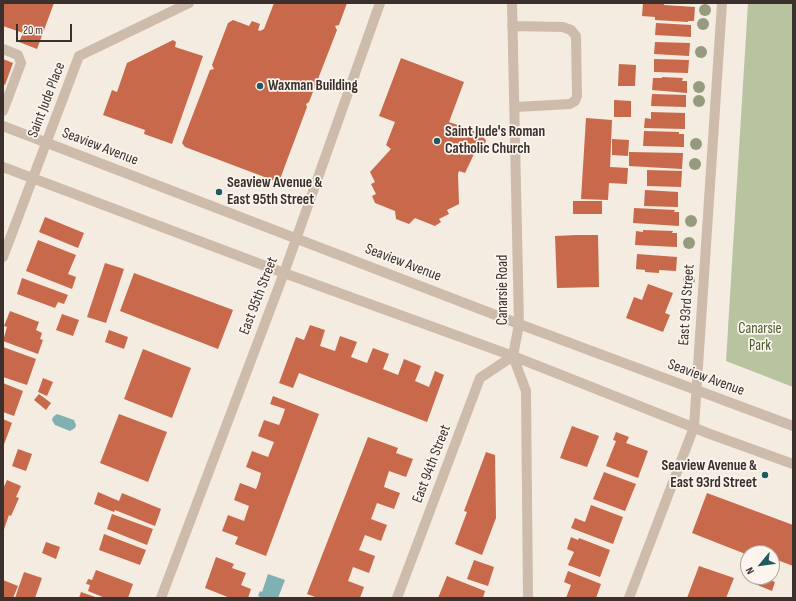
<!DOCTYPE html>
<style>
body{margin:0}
#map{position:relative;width:796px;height:601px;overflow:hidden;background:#f4ebe1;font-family:"Sofia Sans Condensed",sans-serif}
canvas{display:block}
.frame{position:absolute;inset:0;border:4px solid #3b302b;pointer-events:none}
.north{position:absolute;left:740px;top:545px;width:40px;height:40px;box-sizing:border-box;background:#fbf5ee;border:1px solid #aea6a0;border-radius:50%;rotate:241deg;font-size:11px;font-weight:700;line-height:16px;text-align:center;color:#3b302b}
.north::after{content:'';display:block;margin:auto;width:14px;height:18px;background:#1f5a5e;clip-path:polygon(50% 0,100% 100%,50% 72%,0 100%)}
.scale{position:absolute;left:16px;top:24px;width:56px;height:18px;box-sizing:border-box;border:2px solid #3b302b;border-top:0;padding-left:5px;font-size:12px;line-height:14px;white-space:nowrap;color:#3b302b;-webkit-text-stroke:3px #fbf5ee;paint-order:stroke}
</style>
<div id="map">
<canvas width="796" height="601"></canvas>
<div class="frame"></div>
<div class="north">N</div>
<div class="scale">20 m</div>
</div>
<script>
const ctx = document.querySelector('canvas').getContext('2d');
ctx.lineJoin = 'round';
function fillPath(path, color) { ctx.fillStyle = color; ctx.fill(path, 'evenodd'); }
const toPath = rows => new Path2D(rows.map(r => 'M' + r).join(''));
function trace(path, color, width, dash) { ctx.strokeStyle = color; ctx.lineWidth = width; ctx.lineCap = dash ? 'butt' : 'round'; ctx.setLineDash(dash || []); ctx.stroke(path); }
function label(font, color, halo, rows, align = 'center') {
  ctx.font = font + ' "Sofia Sans Condensed",sans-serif'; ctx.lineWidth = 3.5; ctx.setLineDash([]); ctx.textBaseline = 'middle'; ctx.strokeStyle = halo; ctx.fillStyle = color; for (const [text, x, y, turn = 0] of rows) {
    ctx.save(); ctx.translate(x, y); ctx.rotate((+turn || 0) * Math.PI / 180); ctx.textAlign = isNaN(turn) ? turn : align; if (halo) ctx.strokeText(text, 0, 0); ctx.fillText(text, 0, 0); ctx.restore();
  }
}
const green = toPath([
 [748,3,793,3,793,387,726,361]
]);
const water = toPath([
 [57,414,74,420,76,425,75,428,70,431,55,425,52,420,53,417],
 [268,574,285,580,278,598,263,598,258,596,260,591,262,592]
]);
const building = toPath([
 [3,3,54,3,37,49,19,42,23,33,3,26],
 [274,3,347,3,339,25,335,26,337,30,309,102,306,104,307,107,280,179,275,181,185,147,182,143,210,70,214,69,212,65,228,23,233,20,249,26,252,21,260,24,258,30,260,31,264,29],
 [643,3,664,3,664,5,695,7,694,21,688,21,688,22,655,20,655,17,642,16],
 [656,23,691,25,691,37,655,35],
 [173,40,176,42,175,47,203,56,172,144,144,134,145,130,103,115,112,90,117,92,127,63],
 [655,42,690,43,689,56,654,54],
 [401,58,464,82,449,122,480,133,483,136,486,141,483,150,478,152,472,152,472,153,474,154,465,173,459,171,458,174,459,204,447,210,449,214,439,219,441,222,435,226,415,218,409,224,396,219,395,211,375,203,372,196,376,194,371,184,375,182,370,172,391,149,386,145,395,122,379,116],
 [3,59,13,63,5,85,3,84],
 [654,59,689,60,688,73,654,72],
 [619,64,636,65,635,86,618,86],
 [662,77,683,78,682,81,687,81,687,93,652,90,653,78,662,78],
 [652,94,686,95,686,107,651,106],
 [614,100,631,101,631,117,614,117],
 [651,112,685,113,685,129,644,128,645,118,651,119],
 [586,118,612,120,610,167,628,168,627,184,609,183,608,200,581,199],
 [644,131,679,132,679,134,684,134,684,147,643,146],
 [612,139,629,140,628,156,612,155],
 [629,152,683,153,682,169,629,166],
 [647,170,682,171,681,187,647,186],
 [645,190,678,192,678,207,644,206],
 [573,201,602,201,602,214,573,214],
 [634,208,675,210,674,212,679,212,679,226,633,223],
 [45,217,84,233,78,248,39,232],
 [643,230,673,231,672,233,677,233,677,247,635,245,636,231,643,232],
 [577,235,598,235,599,287,557,288,555,236],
 [38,240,76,255,68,274,76,277,72,289,26,271],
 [637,254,677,257,676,271,659,270,659,273,645,272,645,270,636,269],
 [105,263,124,269,106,323,87,317],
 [134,273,233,310,218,349,120,311],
 [22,278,68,295,64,304,58,302,55,308,17,294],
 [648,284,673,293,665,313,670,315,663,332,626,318,634,297,642,300],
 [10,311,39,322,36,330,42,333,40,339,43,340,38,354,3,341,7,327,4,326],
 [62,314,79,320,73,336,56,330],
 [310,325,325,330,320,346,335,351,340,336,357,342,351,357,367,363,373,348,389,354,383,369,398,375,404,359,421,366,415,381,429,387,435,371,444,375,427,422,299,373,293,388,279,383,296,337,304,340],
 [109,330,128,337,124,349,105,342],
 [3,347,36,359,27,385,3,377],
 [143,349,191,368,172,418,124,399],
 [43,378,53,382,47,396,38,392],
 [3,383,23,391,14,416,3,412],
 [39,394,51,403,46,410,34,400],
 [273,396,319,414,266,556,235,544,238,537,222,531,228,515,244,521,249,506,234,500,240,483,256,489,259,481,261,473,246,467,252,451,268,457,274,442,258,436,264,420,279,425,282,418,285,409,270,404],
 [119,414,167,432,148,482,100,463],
 [3,419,12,423,3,447],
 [572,426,599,436,587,467,560,458],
 [616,432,629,437,626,443,648,451,638,478,606,466,616,441,613,440],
 [368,437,398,448,396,453,413,459,406,477,389,471,386,480,384,487,400,493,394,509,377,503,371,519,387,525,381,541,365,535,359,550,375,556,369,573,353,567,348,581,364,587,360,598,318,598,307,594],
 [18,449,32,454,26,471,12,466],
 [486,452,495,455,496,518,482,555,455,544,467,512,464,511],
 [604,472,636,484,625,511,593,499],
 [7,480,21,486,16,497,19,498,11,516,9,515,3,532,3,489],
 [98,492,119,501,122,493,161,509,155,526,115,510,114,512,94,504],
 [707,493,793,525,793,566,772,558,772,553,757,552,748,553,748,555,692,533],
 [591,505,623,517,613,544,571,528,575,518,585,522],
 [112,514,153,529,147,545,107,529],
 [104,534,146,550,140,565,99,550],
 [571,537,578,540,579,538,610,550,600,577,568,565,574,552,567,549],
 [46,542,60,547,56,559,42,553],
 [216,557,234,564,232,568,246,573,241,585,251,589,248,598,230,598,205,588],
 [474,560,494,567,488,586,467,579],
 [699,566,734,578,726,598,687,598],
 [96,570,133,584,128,598,105,598,88,591,90,585,86,584,88,579,92,580],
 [568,571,601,584,596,598,566,598,571,585,564,582],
 [24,572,42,578,35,598,15,598],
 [447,576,485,591,483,598,438,598],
 [757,577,763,577,775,582,772,591,755,584],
 [3,580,18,586,13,598,3,598],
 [81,592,98,598,79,598]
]);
const minor = toPath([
 [512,3,519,324,513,356,526,391,528,598],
 [512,26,563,27,571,30,576,36,577,96,575,101,570,104,516,107],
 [3,49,18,55,21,63,3,111],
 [3,126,519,324,793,426],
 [3,167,284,273,513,356,710,434,793,464],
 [3,257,79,56,189,3],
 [161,598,284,273,380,3],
 [397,598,480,378,513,356],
 [629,598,694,427,722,3]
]);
const trees = [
 [705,10],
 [703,24],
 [701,52],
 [699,87],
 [699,101],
 [696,144],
 [695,164],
 [691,221],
 [689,243],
 [689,280]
];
const markers = [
 [260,86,4,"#1f5a5e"],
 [437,141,4,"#1f5a5e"],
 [219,192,4,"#1f5a5e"],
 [765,475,4,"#1f5a5e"]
];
const poiNames = [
 ["Waxman Building",268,86],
 ["Saint Jude's Roman",445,132],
 ["Catholic Church",445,149],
 ["Seaview Avenue &",227,183],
 ["East 95th Street",227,200],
 ["Seaview Avenue &",757,466,"right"],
 ["East 93rd Street",757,483,"right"]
];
const streetNames = [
 ["Saint Jude Place",47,100,-69],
 ["Seaview Avenue",100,147,21],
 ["Seaview Avenue",403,263,21],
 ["Canarsie Road",503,290,-90],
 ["East 95th Street",259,296,-69],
 ["East 93rd Street",687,305,-86],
 ["Seaview Avenue",706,378,20],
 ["East 94th Street",432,464,-69]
];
const parkNames = [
 ["Canarsie",760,329],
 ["Park",760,346]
];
fillPath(green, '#b8c4a0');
fillPath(water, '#7fb0b2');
fillPath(building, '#c8694b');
trace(minor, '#cdbbac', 10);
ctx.fillStyle = '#969b7f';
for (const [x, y] of trees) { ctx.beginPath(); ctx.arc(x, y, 6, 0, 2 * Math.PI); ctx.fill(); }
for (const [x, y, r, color] of markers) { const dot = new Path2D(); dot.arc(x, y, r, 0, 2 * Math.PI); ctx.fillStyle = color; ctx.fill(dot); trace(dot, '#fbf5ee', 1.5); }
label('bold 15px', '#3b302b', '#fbf5ee', poiNames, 'left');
label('15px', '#3b302b', '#fbf5ee', streetNames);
label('15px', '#4a5a2e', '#fbf5ee', parkNames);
</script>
